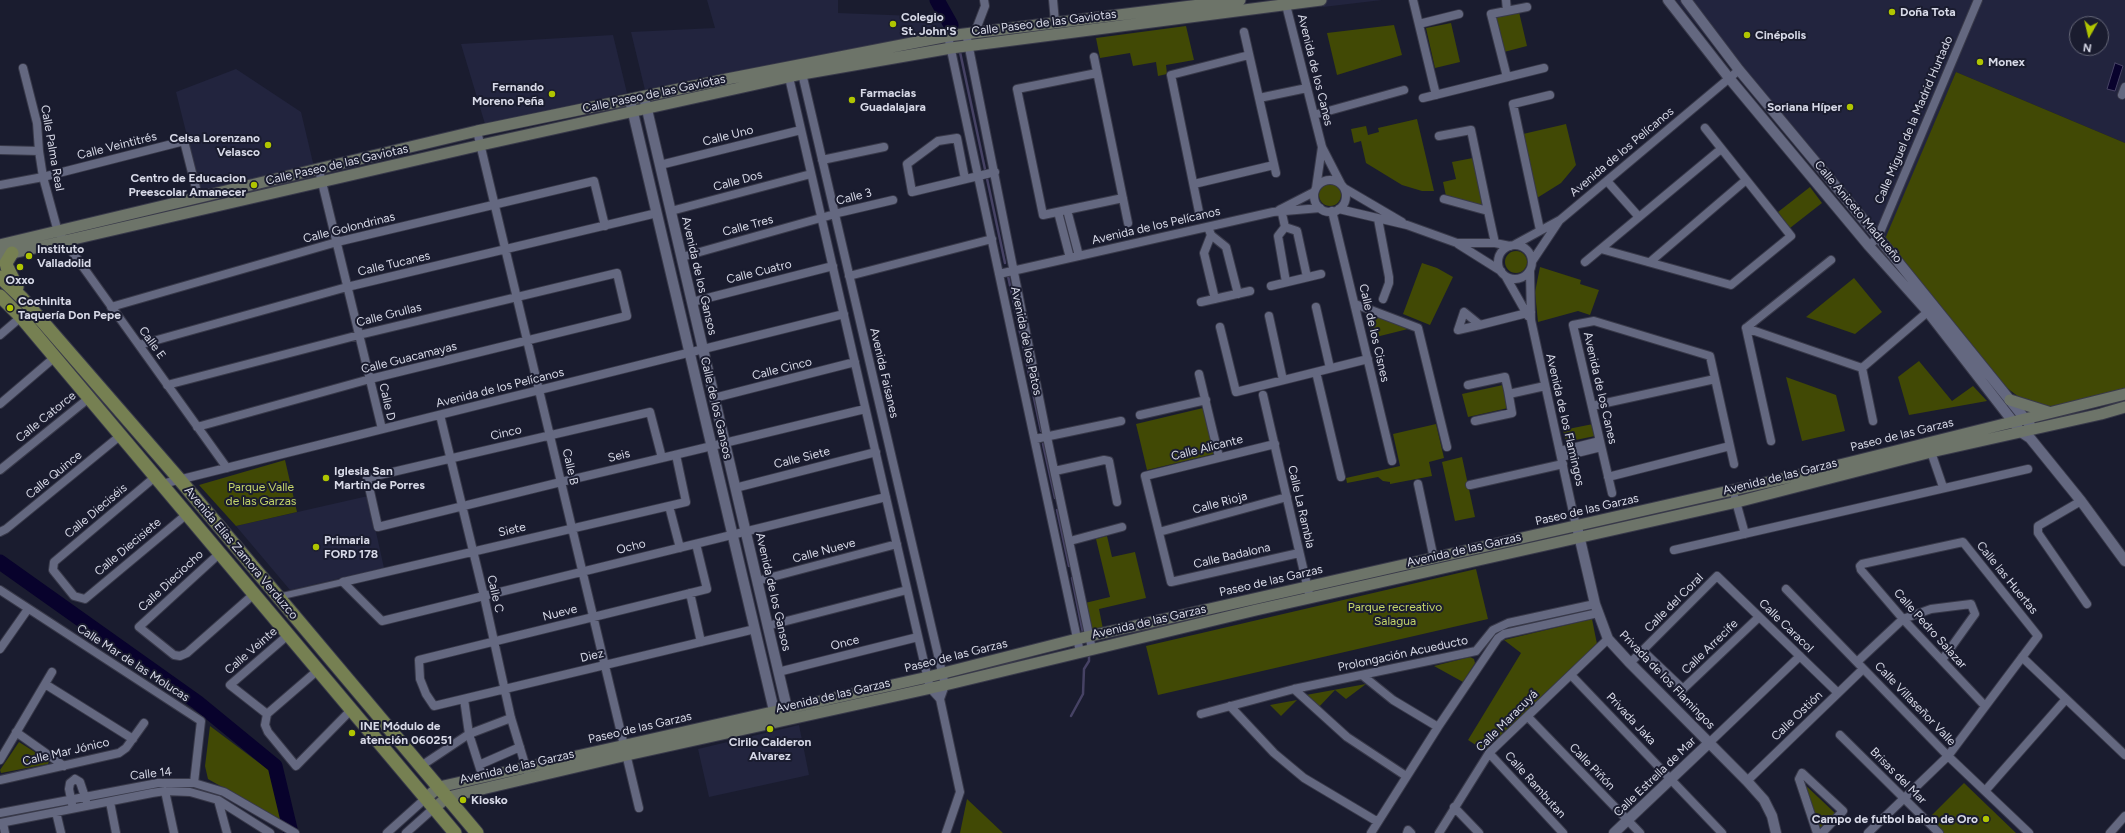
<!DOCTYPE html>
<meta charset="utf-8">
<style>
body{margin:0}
#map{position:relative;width:2125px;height:833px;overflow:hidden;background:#1a1c2f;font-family:Figtree,sans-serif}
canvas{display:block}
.north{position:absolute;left:2069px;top:16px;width:40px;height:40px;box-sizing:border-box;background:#1a1c2f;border:1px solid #666879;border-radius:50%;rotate:188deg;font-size:11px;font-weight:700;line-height:16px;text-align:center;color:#d7d9e7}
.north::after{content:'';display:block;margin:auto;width:14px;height:18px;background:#b0c501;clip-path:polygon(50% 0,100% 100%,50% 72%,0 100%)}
</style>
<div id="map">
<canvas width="2125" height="833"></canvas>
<div class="north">N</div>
</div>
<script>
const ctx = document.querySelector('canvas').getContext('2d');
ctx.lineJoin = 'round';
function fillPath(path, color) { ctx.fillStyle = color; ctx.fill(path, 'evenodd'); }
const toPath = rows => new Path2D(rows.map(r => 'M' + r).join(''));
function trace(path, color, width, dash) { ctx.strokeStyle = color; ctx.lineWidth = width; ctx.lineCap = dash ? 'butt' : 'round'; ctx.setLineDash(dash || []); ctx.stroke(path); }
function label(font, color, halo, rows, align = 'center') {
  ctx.font = font + ' Figtree,sans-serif'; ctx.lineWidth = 4; ctx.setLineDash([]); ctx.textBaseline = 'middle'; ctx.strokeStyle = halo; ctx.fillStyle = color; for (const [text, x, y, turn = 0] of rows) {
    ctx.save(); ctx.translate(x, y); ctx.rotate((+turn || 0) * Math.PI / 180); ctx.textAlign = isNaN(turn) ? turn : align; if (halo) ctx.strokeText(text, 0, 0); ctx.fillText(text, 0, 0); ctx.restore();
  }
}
const built = toPath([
 [707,0,838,0,838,13,941,17,945,31,645,90,631,32,715,28],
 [1322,0,1382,0,1323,7],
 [1676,0,2125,0,2125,143,1956,72,1881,251],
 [2077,24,2101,24,2101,48,2077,48],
 [613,35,627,93,485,124,461,44],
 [236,69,301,112,314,167,201,192,176,92],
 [368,496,384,568,290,590,236,526],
 [799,725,809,775,709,797,698,749]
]);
const green = toPath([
 [1519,12,1527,46,1504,52,1496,16],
 [1451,23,1460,62,1435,68,1426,28],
 [1394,25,1402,55,1337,75,1327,33],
 [1186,26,1194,60,1166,65,1167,74,1158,76,1156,62,1133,66,1130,53,1100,58,1096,38],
 [1956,72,2125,143,2125,389,2054,407,2035,404,2019,397,2003,385,1885,239],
 [1417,119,1434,191,1422,191,1402,185,1366,163,1361,141,1354,143,1351,129,1366,126,1368,135,1379,132,1378,128],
 [1566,124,1576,165,1561,183,1537,198,1523,134],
 [1473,158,1483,206,1446,196,1443,182,1456,179,1452,162],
 '1319 195a11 11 0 1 1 22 0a11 11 0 1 1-22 0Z',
 [1810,187,1822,203,1790,228,1778,212],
 '1505 262a11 11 0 1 1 22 0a11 11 0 1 1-22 0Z',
 [1422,263,1437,268,1453,277,1430,325,1403,314],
 [1540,267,1581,280,1580,284,1599,290,1590,315,1578,311,1538,322,1535,292],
 [1854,278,1882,312,1855,334,1806,317],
 [1365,311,1412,328,1372,338],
 [1919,361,1952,401,1973,386,1987,401,1909,415,1898,377],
 [1786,377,1836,395,1845,431,1802,441],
 [1503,385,1508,408,1468,417,1462,394],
 [1203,408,1214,454,1147,470,1136,424],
 [1436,424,1444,458,1429,462,1432,476,1390,484,1390,482,1383,481,1378,477,1347,483,1346,478,1400,466,1393,434],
 [1593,424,1595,436,1566,442,1563,430],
 [1462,457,1475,517,1455,521,1442,462],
 [285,460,297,512,236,526,199,485],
 [1107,536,1112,557,1135,552,1146,598,1099,609,1103,629,1092,632,1085,603,1110,597,1096,539],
 [1476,569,1488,619,1158,695,1146,646],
 [1592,619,1597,644,1485,751,1468,740,1521,653,1504,640],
 [1470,657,1474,659,1475,663,1463,682,1434,666],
 [1366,684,1346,699,1335,690,1318,708,1306,695],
 [1297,700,1281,716,1270,705],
 [210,726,270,771,284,822,208,779,205,766],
 [19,742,49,761,48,764,1,773,0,770],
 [1802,782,1835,813,1820,829],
 [1964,783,2016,833,1944,833,1929,818],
 [967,799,1003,833,960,833]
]);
const water = toPath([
 [2115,63,2123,66,2115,91,2107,89,2115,63]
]);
const stream = toPath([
 [951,25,953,30],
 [960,52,1005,263],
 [1008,276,1041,431],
 [1043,444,1055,498],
 [1057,510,1069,566],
 [1072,578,1083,633],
 [1071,716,1083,694,1084,669,1089,661,1089,657]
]);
const river = toPath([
 [937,0,951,25],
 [0,562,197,702,275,766,291,833]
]);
const pedestrian = toPath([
 [278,597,343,582]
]);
const minor = toPath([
 [1053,0,1055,22],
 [1413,0,1436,95],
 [1506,0,1507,11],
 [1285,1,1322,147,1341,184],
 [1419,24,1459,14],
 [975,32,985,6,984,0],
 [1244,32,1276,173],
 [966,33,1047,437,1092,649],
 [948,36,1080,652],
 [1094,57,1128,223],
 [23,68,37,123,39,151,43,177,58,232,227,468],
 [801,69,945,685,940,699],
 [788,73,930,688,940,699,960,792,946,833],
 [1097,73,1017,89,1043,215,1123,198],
 [1507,77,1491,14,1527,7],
 [2122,95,2125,87],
 [1259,98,1307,88],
 [1423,98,1544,68],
 [1314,115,1404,90],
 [477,131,639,808],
 [1439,136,1471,130,1488,211],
 [0,150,39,151],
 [822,160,884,147],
 [660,165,801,130],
 [319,170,382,429],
 [965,179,957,138,938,141,907,164,912,192,995,172],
 '1314 196a16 16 0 1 1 32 0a16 16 0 1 1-32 0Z',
 [1607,181,1639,217],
 [1194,184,1274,165],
 [0,185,43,177,184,141,198,196],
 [1316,188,1322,147],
 [1344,188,1402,222],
 [1444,199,1488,211,1495,243],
 [1281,209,1285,227],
 [1339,209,1407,225,1457,243,1495,243,1510,246],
 [1067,210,1079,256],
 [1279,210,1314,192],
 [671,211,811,174],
 [1332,211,1392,461],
 [1058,212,1070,258],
 [1199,212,1171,75,1249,55],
 [1378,219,1389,277,1389,283,1383,299],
 [1208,227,1211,235,1226,247,1238,294],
 [1285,227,1297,231,1307,277],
 [1285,227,1278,236,1286,282],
 [1540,230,1513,104,1550,95],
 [1211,235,1204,253,1215,299],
 [1458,244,1501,271],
 '1498 262a17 17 0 1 1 34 0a17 17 0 1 1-34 0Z',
 [1514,245,1560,220,1739,70],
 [1869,246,1878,237,1978,0],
 [1601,249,1731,285,1791,236,1705,128],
 [682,257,842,212,893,200],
 [1533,260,1559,221],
 [1831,260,1746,328,1862,368],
 [1585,262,1721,149],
 [1650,262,1746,180],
 [1530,271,1531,320,1576,526],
 [999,274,1273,212,1320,208],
 [849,276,992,239],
 [1506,277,1528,316],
 [1271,286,1321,274],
 [692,302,833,266],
 [1201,302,1250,291],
 [1355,304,1418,328,1447,447],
 [111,307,337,242,594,181,605,226],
 [1316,307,1330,368],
 [1269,316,1283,380],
 [1480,325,1464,312,1458,330,1480,325,1531,312],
 [1220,327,1236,392,1368,359],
 [1746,328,1771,441],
 [0,335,21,317],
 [139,345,347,287,657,213],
 [1862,368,1931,309],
 [1862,368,1873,421],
 [1316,372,1341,477],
 [1199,374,1219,457],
 [167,385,359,335,617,273,627,316,370,379,197,427],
 [1468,385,1505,377,1508,390,1512,413,1475,421],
 [1509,394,1545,386],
 [1263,395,1310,598],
 [714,398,855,362],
 [0,404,55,357],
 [1592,406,1715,379],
 [440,415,484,596,511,718,527,771],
 [1140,415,1206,400],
 [1035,439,1121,421],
 [1275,444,1145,476,1171,582,1299,553],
 [1560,451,1600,441],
 [1931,452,1943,487],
 [1561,457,1601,447],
 [662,458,650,412,367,478,378,527,561,482,662,458,712,446,865,409],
 [0,470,89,398],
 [1055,471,1104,460,1109,461,1117,502],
 [155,477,54,562,53,570,74,596,85,599,187,514],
 [1608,477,1730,446],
 [162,484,844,314],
 [1418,484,1434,559],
 [1470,485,1563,464],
 [735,488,876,452],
 [1612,493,1573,325,1594,321,1710,356,1734,464],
 [1735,498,1745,534],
 [2081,501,2038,526,2038,533,2087,604],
 [669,506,680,548],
 [0,532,6,529,121,435],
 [1159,532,1287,497],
 [1070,541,1122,527],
 [696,544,707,589,419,660,420,679,426,694,434,706,755,629],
 [1674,550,2028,469],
 [220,553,139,627,174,655,180,656,187,653,254,594],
 [757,581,897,544],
 [343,582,382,621,886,497],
 [343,582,686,502,676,455],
 [1786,589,1948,756,2029,833],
 [0,590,201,721,194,783],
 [690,593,701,642],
 [767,626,907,590],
 [288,635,230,685,267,714,265,725,268,732,296,766,351,710],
 [0,649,28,609],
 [1643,651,1683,689,1759,617],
 [2022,657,2125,755],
 [1857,662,1903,619,1931,609,1971,604,1975,614,1942,660],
 [1630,663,1717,576,1838,693],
 [778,672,918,637],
 [1362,675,1393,700,1438,727],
 [1571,675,1722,833],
 [45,684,133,739],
 [1294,689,1347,737,1406,776],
 [464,699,469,734,483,778],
 [1230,706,1274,753,1304,778,1378,822],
 [267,714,318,670],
 [1201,714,1294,689,1476,651,1493,630,1508,623,1595,604],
 [1528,717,1640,833],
 [16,732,64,766],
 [1840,735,1939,833],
 [1710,742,1800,656],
 [1489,753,1563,833],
 [0,760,52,672],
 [479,765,520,747],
 [421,766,469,734,511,718],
 [75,779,80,782,86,800],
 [0,780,119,753,126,748,144,723],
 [1747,781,1863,669],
 [165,791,174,833],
 [1985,791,2066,699],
 [218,800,227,833],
 [110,802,116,833],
 [72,804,69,789,70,783,75,779],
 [1454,807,1479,833],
 [56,812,61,833],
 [0,813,158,783,194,783,224,792,295,833],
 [0,823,152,793,165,791,190,792,218,800,270,833],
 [3,823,5,833],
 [387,833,426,798],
 [406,833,434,808],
 [1371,833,1438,727,1498,638,1504,634,1598,613],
 [1407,833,1408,830,1411,833],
 [1439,833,1489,753,1608,639],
 [1817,833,1799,779,1802,773,1843,811,1822,833],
 [1868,833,1948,756,2038,636,1963,542,1862,564,1860,566,1861,570,1903,619,1985,706],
 [2110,833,2125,816]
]);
const tertiary = toPath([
 [1668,0,1729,78,1869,246,1928,312,2021,432,2030,438,2081,501,2125,561],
 [1686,0,1739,70,1878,237,2030,425],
 [630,100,776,719],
 [645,101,789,717],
 [1578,531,1595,604,1608,639,1630,663,1747,781,1764,800,1772,816,1776,833],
 [1614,833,1710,742]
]);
const secondary = toPath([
 [0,245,477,131,727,79,948,36,1240,0],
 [0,256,481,145,802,74,951,48,1321,0],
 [2010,400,2048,412],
 [426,798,439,787,928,677,1077,639,1795,476,2125,394],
 [434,808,448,797,627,755,945,685,1256,610,1737,502,1931,452,2101,414,2125,407]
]);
const primary = toPath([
 [12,253,6,263,7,267,17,287],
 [0,277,22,298,180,480,477,833],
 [0,296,21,317,455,833]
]);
const markers = [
 [1892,12,4,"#b0c501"],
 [893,24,4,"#b0c501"],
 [1747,35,4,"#b0c501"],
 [1980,62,4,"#b0c501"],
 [552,94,4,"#b0c501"],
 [852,100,4,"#b0c501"],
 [1850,107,4,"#b0c501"],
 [268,145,4,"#b0c501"],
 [254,185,4,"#b0c501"],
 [29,256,4,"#b0c501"],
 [20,267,4,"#b0c501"],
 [10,308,4,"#b0c501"],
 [326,478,4,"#b0c501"],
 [316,547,4,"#b0c501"],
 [770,729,4,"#b0c501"],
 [352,733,4,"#b0c501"],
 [463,800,4,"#b0c501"],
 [1986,819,4,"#b0c501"]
];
const poiNames = [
 ["Doña Tota",1900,12],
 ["Colegio",901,17],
 ["St. John'S",901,31],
 ["Cinépolis",1755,35],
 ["Monex",1988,62],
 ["Fernando",544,87,"right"],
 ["Moreno Peña",544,101,"right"],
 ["Farmacias",860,93],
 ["Guadalajara",860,107],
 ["Soriana Híper",1842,107,"right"],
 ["Celsa Lorenzano",260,138,"right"],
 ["Velasco",260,152,"right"],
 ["Centro de Educacion",246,178,"right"],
 ["Preescolar Amanecer",246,192,"right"],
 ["Instituto",37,249],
 ["Valladolid",37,263],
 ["Oxxo",20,280,"center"],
 ["Cochinita",18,301],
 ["Taquería Don Pepe",18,315],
 ["Iglesia San",334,471],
 ["Martín de Porres",334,485],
 ["Primaria",324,540],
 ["FORD 178",324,554],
 ["INE Módulo de",360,726],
 ["atención 060251",360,740],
 ["Cirilo Calderon",770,742,"center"],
 ["Alvarez",770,756,"center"],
 ["Kiosko",471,800],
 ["Campo de futbol balon de Oro",1978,819,"right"]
];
const streetNames = [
 ["Calle Paseo de las Gaviotas",1044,23,-7],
 ["Avenida de los Canes",1315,70,76],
 ["Calle Paseo de las Gaviotas",654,94,-12],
 ["Calle Miguel de la Madrid Hurtado",1914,120,-67],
 ["Calle Uno",728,136,-14],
 ["Calle Veintitrés",117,146,-14],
 ["Calle Palma Real",52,148,80],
 ["Avenida de los Pelícanos",1622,152,-40],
 ["Calle Paseo de las Gaviotas",337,165,-13],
 ["Calle Dos",738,181,-15],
 ["Calle 3",854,197,-14],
 ["Calle Aniceto Madrueño",1858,212,50],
 ["Calle Tres",748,226,-15],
 ["Avenida de los Pelícanos",1156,226,-13],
 ["Calle Golondrinas",349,228,-14],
 ["Calle Tucanes",394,264,-13],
 ["Calle Cuatro",759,272,-14],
 ["Avenida de los Gansos",699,276,77],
 ["Calle Grullas",389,315,-14],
 ["Calle de los Cisnes",1374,333,77],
 ["Avenida de los Patos",1026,341,78],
 ["Calle E",152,343,54],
 ["Calle Guacamayas",409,358,-14],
 ["Calle Cinco",782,369,-14],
 ["Avenida Faisanes",884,373,77],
 ["Avenida de los Pelícanos",500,388,-14],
 ["Avenida de los Canes",1600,388,77],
 ["Calle D",387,402,77],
 ["Calle de los Gansos",716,408,77],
 ["Calle Catorce",46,417,-39],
 ["Avenida de los Flamingos",1565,420,77],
 ["Cinco",506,433,-13],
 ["Paseo de las Garzas",1902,435,-14],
 ["Calle Alicante",1207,448,-14],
 ["Seis",619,456,-14],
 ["Calle Siete",802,458,-14],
 ["Calle B",570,467,77],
 ["Calle Quince",54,475,-39],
 ["Avenida de las Garzas",1780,477,-14],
 ["Calle Rioja",1220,503,-15],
 ["Calle La Rambla",1301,507,77],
 ["Paseo de las Garzas",1587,510,-13],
 ["Calle Dieciséis",96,511,-40],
 ["Siete",512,530,-13],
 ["Calle Diecisiete",128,547,-40],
 ["Ocho",631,547,-14],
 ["Avenida de las Garzas",1464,550,-13],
 ["Calle Nueve",824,551,-15],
 ["Avenida Elías Zamora Verduzco",241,553,50],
 ["Calle Badalona",1232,556,-13],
 ["Calle las Huertas",2007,578,51],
 ["Calle Dieciocho",171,581,-43],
 ["Paseo de las Garzas",1271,581,-13],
 ["Avenida de los Gansos",773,592,77],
 ["Calle C",495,594,77],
 ["Calle del Coral",1674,603,-45],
 ["Nueve",560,613,-14],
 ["Avenida de las Garzas",1149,622,-13],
 ["Calle Caracol",1786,626,44],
 ["Calle Pedro Salazar",1930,629,48],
 ["Once",845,643,-14],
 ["Calle Arrecife",1710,647,-44],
 ["Calle Veinte",251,651,-41],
 ["Prolongación Acueducto",1403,654,-12],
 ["Diez",592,656,-13],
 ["Paseo de las Garzas",956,656,-14],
 ["Calle Mar de las Molucas",133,663,33],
 ["Privada de los Flamingos",1667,680,46],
 ["Avenida de las Garzas",833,696,-13],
 ["Calle Villaseñor Valle",1915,704,46],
 ["Calle Ostión",1797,716,-44],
 ["Privada Jaka",1631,719,47],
 ["Calle Maracuyá",1507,721,-45],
 ["Paseo de las Garzas",640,728,-13],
 ["Calle Mar Jónico",66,752,-13],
 ["Avenida de las Garzas",517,767,-13],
 ["Calle Piñón",1592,767,46],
 ["Calle 14",151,774,-6],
 ["Brisas del Mar",1898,776,45],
 ["Calle Estrella de Mar",1655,777,-44],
 ["Calle Rambutan",1535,785,48]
];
const parkNames = [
 ["Parque Valle",261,487],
 ["de las Garzas",261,501],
 ["Parque recreativo",1395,607],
 ["Salagua",1395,621]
];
fillPath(built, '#22243e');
fillPath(green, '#414905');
fillPath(water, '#08022c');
trace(water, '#464264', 1);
trace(stream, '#464264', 2.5);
trace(river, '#08022c', 15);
trace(pedestrian, '#383949', 8);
trace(minor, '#383949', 10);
trace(tertiary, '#383949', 12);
trace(secondary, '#383949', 13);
trace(primary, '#383949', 15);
trace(pedestrian, '#646880', 6);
trace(minor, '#646880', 8);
trace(tertiary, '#646880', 10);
trace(secondary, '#6d7469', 11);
trace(primary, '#768052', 13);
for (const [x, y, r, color] of markers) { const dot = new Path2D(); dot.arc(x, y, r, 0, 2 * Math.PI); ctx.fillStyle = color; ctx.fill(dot); trace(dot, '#1a1c2f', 1.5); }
label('bold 12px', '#d7d9e7', '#1a1c2f', poiNames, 'left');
label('12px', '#d7d9e7', '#1a1c2f', streetNames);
label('12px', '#c4d56a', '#1a1c2f', parkNames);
</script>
